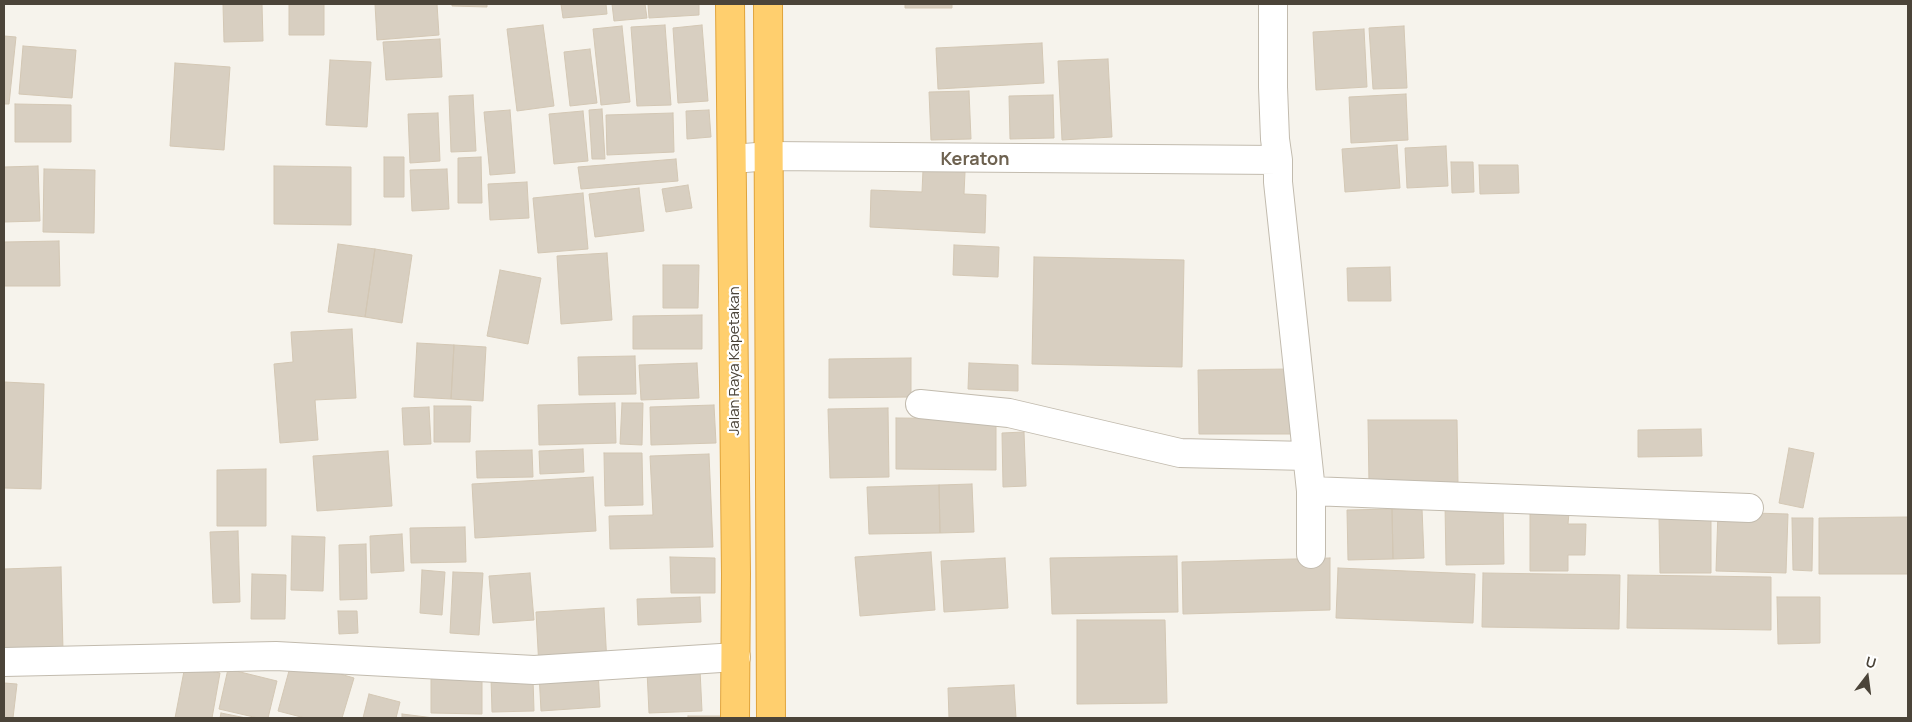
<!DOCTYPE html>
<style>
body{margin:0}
#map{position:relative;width:1912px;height:722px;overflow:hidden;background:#f6f3ec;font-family:Manrope,sans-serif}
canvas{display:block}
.frame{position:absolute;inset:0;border:5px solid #4b4439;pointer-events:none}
.north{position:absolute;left:1842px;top:652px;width:50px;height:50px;-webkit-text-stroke:4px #fff;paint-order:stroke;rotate:15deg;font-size:14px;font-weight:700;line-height:20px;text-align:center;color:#4b4439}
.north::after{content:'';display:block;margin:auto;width:18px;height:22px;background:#4b4439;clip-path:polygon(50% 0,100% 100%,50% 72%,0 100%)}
</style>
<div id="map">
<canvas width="1912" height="722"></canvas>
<div class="frame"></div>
<div class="north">U</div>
</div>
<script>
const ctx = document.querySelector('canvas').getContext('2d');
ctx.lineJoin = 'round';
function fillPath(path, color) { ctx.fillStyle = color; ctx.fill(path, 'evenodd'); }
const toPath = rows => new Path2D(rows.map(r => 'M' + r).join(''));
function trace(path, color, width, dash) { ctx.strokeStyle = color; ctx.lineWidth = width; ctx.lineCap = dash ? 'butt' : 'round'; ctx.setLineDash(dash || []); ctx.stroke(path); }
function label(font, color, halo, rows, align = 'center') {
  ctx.font = font + ' Manrope,sans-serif'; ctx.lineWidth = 4.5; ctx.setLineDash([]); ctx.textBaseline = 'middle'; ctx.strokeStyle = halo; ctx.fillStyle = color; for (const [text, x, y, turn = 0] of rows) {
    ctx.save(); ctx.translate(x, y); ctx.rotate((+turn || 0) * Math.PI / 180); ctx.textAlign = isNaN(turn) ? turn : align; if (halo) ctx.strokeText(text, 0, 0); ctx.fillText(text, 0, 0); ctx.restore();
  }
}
const building = toPath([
 [223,4,262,4,263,41,224,42,223,4],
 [289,4,324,4,324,35,289,35,289,4],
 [375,4,437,4,439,35,377,40,375,4],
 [452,4,487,4,487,7,452,6,452,4],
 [561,4,606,4,607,14,563,18,561,4],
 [612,4,645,4,647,18,614,21,612,4],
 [648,4,699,4,699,15,649,18,648,4],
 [905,4,952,4,952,8,905,8,905,4],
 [543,25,554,106,517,111,507,29,543,25],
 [665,25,671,105,637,106,631,27,665,25],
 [702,25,708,101,678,103,673,28,702,25],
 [622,26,630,102,601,105,593,29,622,26],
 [1404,26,1407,88,1373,89,1369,28,1404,26],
 [1364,29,1367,87,1316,90,1313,32,1364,29],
 [4,36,16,37,9,104,4,104,4,36],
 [440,39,442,77,386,80,383,42,440,39],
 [1042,43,1044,83,938,89,936,48,1042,43],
 [23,46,76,50,72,98,19,94,23,46],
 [590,49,597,103,570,106,564,52,590,49],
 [1108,59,1112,137,1062,140,1058,61,1108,59],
 [330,60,371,62,367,127,326,125,330,60],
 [175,63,230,67,224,150,170,146,175,63],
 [969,91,971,139,931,140,929,92,969,91],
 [1406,94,1408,140,1351,143,1349,97,1406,94],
 [473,95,476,151,451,152,449,96,473,95],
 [1053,95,1054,138,1010,139,1009,96,1053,95],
 [15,104,71,105,71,142,15,142,15,104],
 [602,109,605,159,592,159,589,110,602,109],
 [510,110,515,173,490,175,484,112,510,110],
 [709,110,711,137,687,139,686,111,709,110],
 [583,111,588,161,554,164,549,114,583,111],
 [438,113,440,161,410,163,408,114,438,113],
 [673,113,674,152,607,155,606,115,673,113],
 [1397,145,1400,188,1345,192,1342,149,1397,145],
 [1446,146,1448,186,1407,188,1405,148,1446,146],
 [384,157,404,157,404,197,384,197,384,157],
 [481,157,482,203,458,203,458,158,481,157],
 [676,159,678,181,581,189,578,167,676,159],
 [1451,162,1473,162,1474,192,1452,193,1451,162],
 [1479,165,1518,165,1519,193,1480,194,1479,165],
 [38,166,40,221,4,222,4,167,38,166],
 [274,166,351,167,351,225,274,224,274,166],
 [44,169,95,170,94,233,43,232,44,169],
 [447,169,449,209,412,211,410,170,447,169],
 [923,170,965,172,964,194,986,195,985,233,870,227,871,190,922,192,923,170],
 [527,182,529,218,490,220,488,184,527,182],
 [688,185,692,208,666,212,662,189,688,185],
 [639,188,644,231,595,237,589,194,639,188],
 [583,193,588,249,538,253,533,198,583,193],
 [59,241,60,286,4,286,4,242,59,241],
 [338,244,375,249,365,317,328,312,338,244],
 [954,245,999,247,998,277,953,275,954,245],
 [375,249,412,255,402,323,365,317,375,249],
 [607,253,612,320,561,324,557,256,607,253],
 [1034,257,1184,260,1182,367,1032,364,1034,257],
 [663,265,699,265,698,308,663,308,663,265],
 [1390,267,1391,301,1348,301,1347,268,1390,267],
 [500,270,541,278,528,344,487,336,500,270],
 [702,315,702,349,633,349,633,316,702,315],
 [352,329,356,398,315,400,318,440,280,443,274,364,293,362,291,332,352,329],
 [417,343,454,345,451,399,414,397,417,343],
 [454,345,486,347,483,401,451,399,454,345],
 [635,356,636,394,579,395,578,357,635,356],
 [911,358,911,397,829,398,829,359,911,358],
 [697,363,699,398,641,400,639,365,697,363],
 [969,363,1018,365,1018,391,968,389,969,363],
 [1291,369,1291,434,1199,434,1198,370,1291,369],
 [4,382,44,384,41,489,4,488,4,382],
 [615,403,616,443,539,445,538,405,615,403],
 [622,403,643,403,642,445,620,444,622,403],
 [714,405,716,443,651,445,650,407,714,405],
 [434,406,471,406,470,442,434,442,434,406],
 [429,407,431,444,404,445,402,408,429,407],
 [888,408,889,477,830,478,828,409,888,408],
 [896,418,996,419,996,470,896,469,896,418],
 [1368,420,1457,420,1458,484,1369,484,1368,420],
 [1701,429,1702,456,1638,457,1638,430,1701,429],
 [1024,432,1026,486,1003,487,1002,433,1024,432],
 [1789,448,1814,453,1803,508,1779,503,1789,448],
 [583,449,584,472,540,474,539,451,583,449],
 [532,450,533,477,477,478,476,451,532,450],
 [388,451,392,506,317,511,313,456,388,451],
 [604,453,642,453,643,505,605,506,604,453],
 [709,454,713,547,610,549,609,516,653,515,650,456,709,454],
 [266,469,266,526,217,526,217,470,266,469],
 [593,477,596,531,475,538,472,484,593,477],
 [972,484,974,532,940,533,939,485,972,484],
 [939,485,940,533,869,534,867,487,939,485],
 [1503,503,1504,564,1446,565,1445,504,1503,503],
 [1422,508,1424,558,1393,559,1392,509,1422,508],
 [1392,509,1393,559,1348,560,1347,510,1392,509],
 [1718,512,1788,514,1786,573,1716,571,1718,512],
 [1530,513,1569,513,1568,524,1586,524,1585,555,1568,555,1568,571,1530,571,1530,513],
 [1659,517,1711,517,1711,573,1660,573,1659,517],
 [1908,517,1908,574,1819,574,1819,518,1908,517],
 [1792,518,1813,518,1812,571,1793,570,1792,518],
 [465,527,466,562,411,563,410,528,465,527],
 [238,531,240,602,213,603,210,532,238,531],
 [402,534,404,571,371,573,370,536,402,534],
 [292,536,325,537,323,591,291,590,292,536],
 [366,544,367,599,340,600,339,545,366,544],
 [931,552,935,610,860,616,855,557,931,552],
 [1177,556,1178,612,1052,614,1050,558,1177,556],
 [670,557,715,558,715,593,671,593,670,557],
 [1005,558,1008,608,944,612,941,561,1005,558],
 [1330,558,1330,610,1183,614,1182,562,1330,558],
 [61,567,63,651,5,653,4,569,61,567],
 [1338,568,1475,574,1473,623,1336,618,1338,568],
 [422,570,445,572,442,615,420,613,422,570],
 [453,572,483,573,479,635,450,633,453,572],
 [530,573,534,620,493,623,489,576,530,573],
 [1483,573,1620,575,1619,629,1482,627,1483,573],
 [252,574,286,575,285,619,251,619,252,574],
 [1628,575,1771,577,1771,630,1627,628,1628,575],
 [700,597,701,622,638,625,637,599,700,597],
 [1777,597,1820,597,1820,643,1778,644,1777,597],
 [604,608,607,664,539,668,536,612,604,608],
 [338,611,357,611,358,633,339,634,338,611],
 [1077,620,1165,620,1167,703,1077,704,1077,620],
 [292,660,354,678,342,718,305,718,278,711,292,660],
 [185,666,220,673,212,718,175,718,185,666],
 [228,669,277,681,268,718,258,718,219,709,228,669],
 [431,669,482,669,482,714,431,713,431,669],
 [598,670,600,707,541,711,539,673,598,670],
 [700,670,702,711,649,713,647,671,700,670],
 [491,678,533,678,534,711,492,712,491,678],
 [4,683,17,684,13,718,4,718,4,683],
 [1014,685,1016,718,949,718,948,688,1014,685],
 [369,694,400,702,396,718,363,718,369,694],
 [221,713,246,718,220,718,221,713],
 [402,714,434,718,402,718,402,714],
 [688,716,723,716,723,718,688,718,688,716]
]);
const minor = toPath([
 [1273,4,1273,87,1275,139,1278,160],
 [733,159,769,156,1278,160,1278,182,1311,491,1311,554],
 [920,404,1009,413,1180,453,1307,456],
 [1311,491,1749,508],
 [4,662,276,656,534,670,736,657]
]);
const highway = toPath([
 [730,4,736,574,735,718],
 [768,4,771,718]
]);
const streetNames = [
 ["Jalan Raya Kapetakan",735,361,-90]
];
const quarterNames = [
 ["Keraton",975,160]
];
fillPath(building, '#d8cfc1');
trace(building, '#d3c7b4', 1);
trace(minor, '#c2bbae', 30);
trace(highway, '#e0a43c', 30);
trace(minor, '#fff', 28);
trace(highway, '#ffcf6e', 28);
label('15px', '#4b4439', '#fff', streetNames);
label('bold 18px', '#6e6250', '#fff', quarterNames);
</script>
